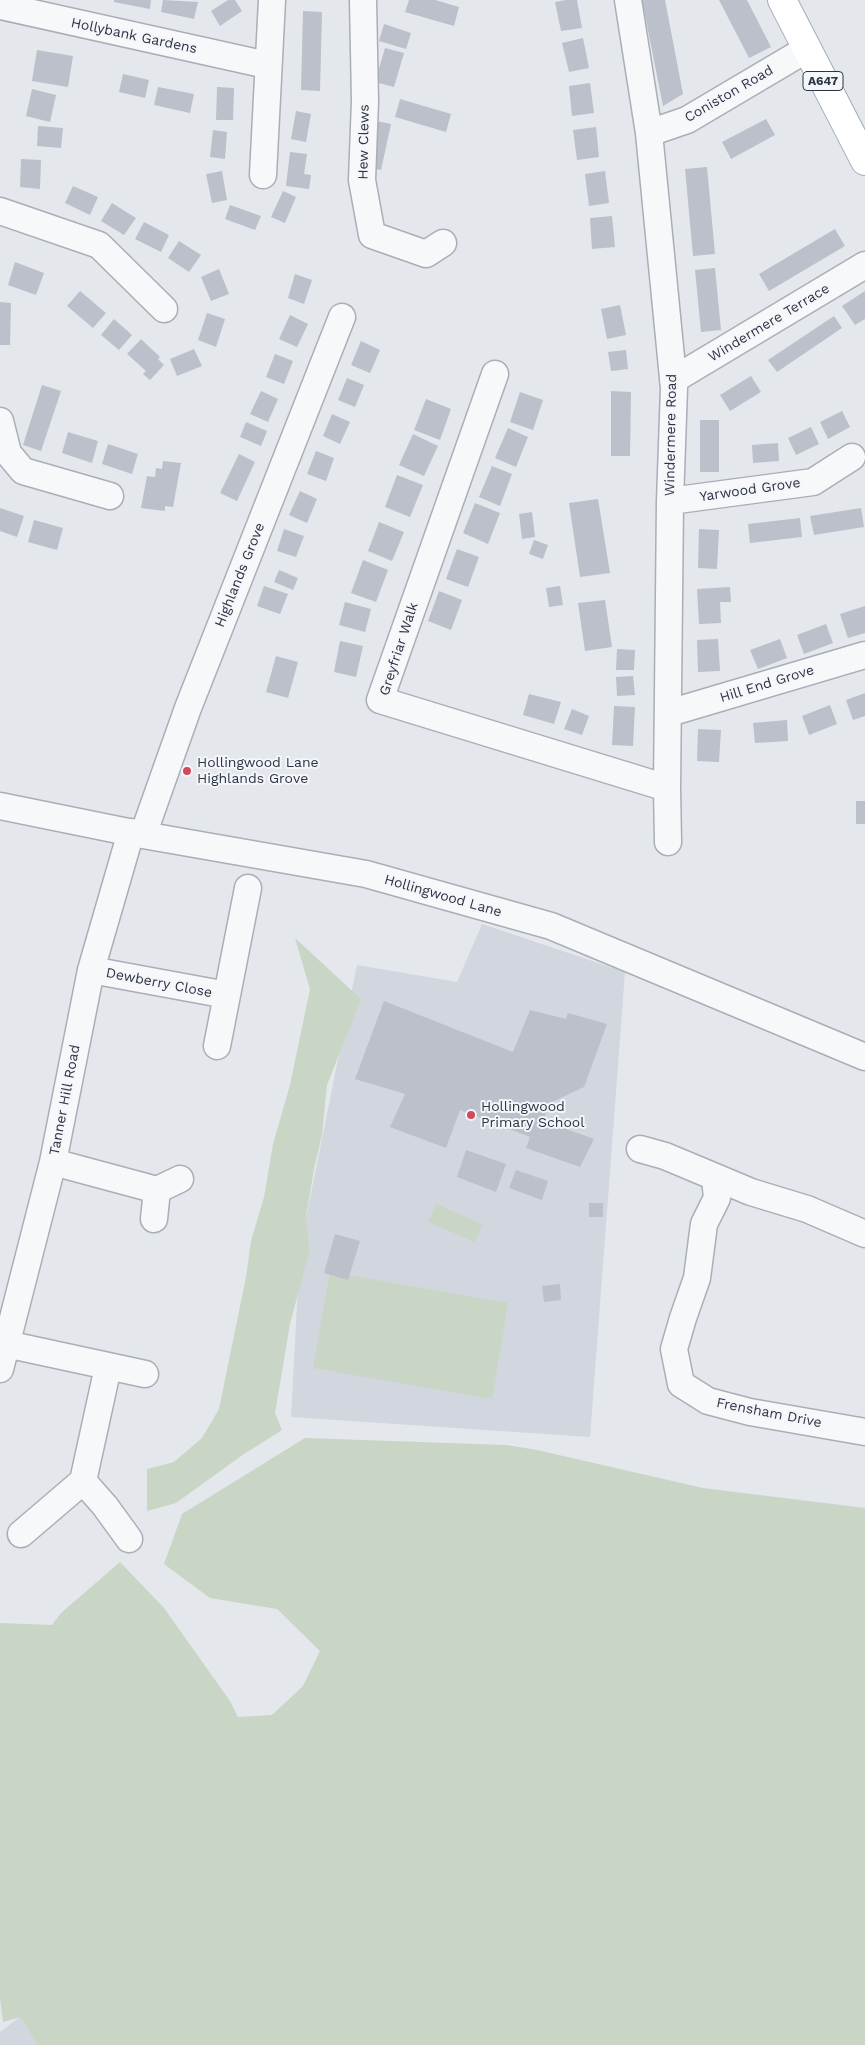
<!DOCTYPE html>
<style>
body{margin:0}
canvas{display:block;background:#e4e7ec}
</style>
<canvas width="865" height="2045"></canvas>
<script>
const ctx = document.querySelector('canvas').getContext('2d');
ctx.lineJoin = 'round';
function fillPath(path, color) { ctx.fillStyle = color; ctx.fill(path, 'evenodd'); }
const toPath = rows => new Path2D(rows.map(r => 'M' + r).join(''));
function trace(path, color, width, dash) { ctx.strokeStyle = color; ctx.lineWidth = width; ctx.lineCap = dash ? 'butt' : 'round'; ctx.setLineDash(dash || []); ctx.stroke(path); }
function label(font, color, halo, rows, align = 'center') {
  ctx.font = font + ' "Work Sans",sans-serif'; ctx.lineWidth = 4; ctx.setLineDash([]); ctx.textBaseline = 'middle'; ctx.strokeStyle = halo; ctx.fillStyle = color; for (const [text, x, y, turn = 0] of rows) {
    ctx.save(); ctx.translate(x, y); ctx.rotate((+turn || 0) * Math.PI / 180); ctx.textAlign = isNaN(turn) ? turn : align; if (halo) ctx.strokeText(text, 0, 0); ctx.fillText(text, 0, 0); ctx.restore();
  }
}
const built = toPath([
 [482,924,625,972,590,1437,291,1417,300,1248,357,965,457,982],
 [21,2016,37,2045,0,2045,0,2032]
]);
const green = toPath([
 [295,938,361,999,327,1085,322,1135,314,1169,306,1217,309,1252,290,1324,275,1413,282,1430,244,1454,176,1503,147,1511,147,1469,174,1462,202,1438,219,1409,246,1277,251,1241,264,1197,273,1144,290,1085,310,989],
 [436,1204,482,1224,475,1242,428,1222],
 [330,1272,508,1303,492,1399,313,1368],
 [305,1438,507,1445,537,1450,703,1488,865,1508,865,2045,37,2045,21,2017,3,2022,0,1998,0,1623,52,1625,61,1613,120,1562,164,1608,230,1701,238,1717,272,1715,303,1686,320,1651,277,1609,210,1598,164,1564,182,1514]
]);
const building = toPath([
 [114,0,151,0,150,9,114,2],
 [163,0,198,2,194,19,161,12],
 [228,0,235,0,242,11,220,26,211,11],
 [409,0,435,0,459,7,454,26,405,12],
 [566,0,577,0,582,28,561,31,555,2],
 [642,0,665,0,683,94,663,106],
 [719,0,747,0,771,47,749,58],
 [303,11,322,12,320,91,301,90],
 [384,24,411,33,406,49,379,41],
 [583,38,589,68,569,72,562,43],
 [385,48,404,53,394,87,375,82],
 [37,50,73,56,68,87,32,81],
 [123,74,149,80,145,98,119,92],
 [590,83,594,113,572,116,569,86],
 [158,87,194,94,190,113,154,105],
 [217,87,234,88,233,120,216,120],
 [32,89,56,95,50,122,26,116],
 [400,99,451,114,446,132,395,117],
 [296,111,311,114,306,142,291,139],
 [766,119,775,135,731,159,722,142],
 [377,121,391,124,381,170,367,167],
 [38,126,63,128,61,148,37,146],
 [596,127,599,157,577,160,573,130],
 [213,130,227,132,225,159,210,157],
 [290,152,307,154,304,174,311,175,309,189,286,186],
 [21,159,41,160,40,189,20,187],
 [707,167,715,254,693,256,685,169],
 [222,171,227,200,212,203,206,174],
 [605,171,609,203,589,206,585,174],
 [73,186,98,197,90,215,65,203],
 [283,191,296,197,285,223,271,217],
 [112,203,136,218,124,235,101,221],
 [230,205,261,216,255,230,225,219],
 [612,216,615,247,592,249,590,218],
 [144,222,169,235,161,252,135,239],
 [835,229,845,246,769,291,759,274],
 [179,241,201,255,189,272,168,258],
 [15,262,44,273,36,295,8,285],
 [715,268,721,330,701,332,695,270],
 [219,269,229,294,211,301,201,277],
 [295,274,312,280,304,304,288,298],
 [80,291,106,313,93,328,67,306],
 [865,291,865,319,855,325,842,306],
 [0,302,11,303,10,345,0,345],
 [620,305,626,335,607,339,601,309],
 [207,313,225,319,216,347,198,340],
 [290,315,308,324,297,347,279,339],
 [834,316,842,328,777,372,768,360],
 [114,319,132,335,119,350,101,335],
 [141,339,160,357,158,359,164,365,150,380,143,374,146,371,127,354],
 [361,341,380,350,370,373,351,365],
 [194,349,202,366,177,376,170,359],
 [626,350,628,369,611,371,608,352],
 [275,354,293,361,284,384,266,377],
 [751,376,761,392,730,411,720,395],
 [347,378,364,385,355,407,338,400],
 [42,385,61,391,41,451,23,445],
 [261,391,278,399,268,422,250,414],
 [611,391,631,392,630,456,611,456],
 [520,392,543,400,533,430,510,422],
 [426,399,451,409,440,440,414,430],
 [842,411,850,427,828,439,820,422],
 [332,414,350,422,340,444,323,436],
 [700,420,719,420,719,472,700,472],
 [246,422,267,431,261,446,240,437],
 [811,427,819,444,796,455,788,438],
 [508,428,528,437,516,467,495,458],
 [68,432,98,441,92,463,62,453],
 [413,434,438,446,424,476,399,465],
 [778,443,779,461,753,463,752,445],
 [108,444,138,454,132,474,102,464],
 [316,451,334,458,326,481,307,474],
 [239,454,255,462,237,501,220,493],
 [163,461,181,463,173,507,165,506,165,511,141,508,147,476,155,477,156,468,162,469],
 [492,466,512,474,500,506,479,497],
 [397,475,423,485,410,517,385,507],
 [300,491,317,499,307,523,289,515],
 [598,499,610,573,580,577,569,503],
 [475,503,500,513,488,544,463,533],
 [0,508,24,516,17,537,0,531],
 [861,508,864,527,814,535,810,516],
 [532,512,535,537,522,539,519,514],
 [800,518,802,537,750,543,748,524],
 [34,520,63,528,57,550,28,542],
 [379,522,404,532,392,561,368,551],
 [284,529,304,536,296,557,277,551],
 [699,529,719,530,717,569,698,568],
 [534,540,548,545,543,559,529,554],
 [457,549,479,557,468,587,446,579],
 [363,560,388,570,376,602,351,593],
 [279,570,298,578,293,590,274,582],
 [264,586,288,594,280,614,257,606],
 [560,586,563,605,549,607,546,588],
 [730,587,731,602,720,602,721,623,699,624,697,589],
 [439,591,462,600,451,630,428,621],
 [605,600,612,647,585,651,578,603],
 [345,602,371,609,365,632,339,625],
 [865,606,865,633,848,638,840,614],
 [826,624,833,643,804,654,797,635],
 [718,639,720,671,698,672,697,640],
 [780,639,787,658,758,669,750,650],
 [340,641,363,646,356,677,334,672],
 [617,649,635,650,634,670,616,670],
 [276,656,298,662,288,698,266,692],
 [633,676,635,695,617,696,616,677],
 [865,693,865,716,853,720,846,700],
 [529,694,561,702,554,724,523,715],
 [830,705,837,724,809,735,802,716],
 [614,706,635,707,633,746,612,745],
 [572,709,589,716,582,735,564,729],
 [787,720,788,741,755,743,753,723],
 [698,729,721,730,719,762,697,761],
 [856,801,865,801,865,824,856,824],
 [384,1001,513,1052,530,1010,566,1019,568,1013,607,1024,584,1087,548,1104,544,1121,594,1139,580,1167,526,1148,530,1137,460,1110,446,1148,390,1127,405,1094,355,1079],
 [466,1150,506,1164,496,1192,457,1177],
 [516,1170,548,1181,542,1200,509,1188],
 [589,1203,603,1203,603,1217,589,1217],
 [335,1234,360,1241,348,1280,324,1273],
 [560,1284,561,1300,544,1302,542,1286]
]);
const minor = toPath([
 [363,0,365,101,362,180,372,235,426,254,443,243],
 [628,0,649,133,674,388,670,501,667,788,668,842],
 [1,6,267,65],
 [649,133,687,120,807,49],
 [263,175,272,0],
 [0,211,99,245,164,309],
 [495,374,380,700,667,788],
 [673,380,865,265],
 [0,421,8,453,23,471,110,496],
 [670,501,813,482,852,457],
 [669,713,865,655],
 [0,806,143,835,366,874,551,926,865,1057],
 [143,835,188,708,342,317],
 [91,970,227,995],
 [217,1046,248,888],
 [640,1149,665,1156,751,1192,807,1209,865,1234],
 [53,1162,157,1190],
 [715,1178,717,1198,704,1224,697,1278,683,1318,674,1349,681,1384,708,1401,750,1412,865,1432],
 [154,1219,157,1190,180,1179],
 [6,1344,145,1374],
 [0,1369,53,1162,91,970,131,832],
 [83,1481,105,1506,129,1539],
 [21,1534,83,1481,108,1367]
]);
const major = toPath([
 [782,0,865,161]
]);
const markers = [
 [187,771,5,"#d1495b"],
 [471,1115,5,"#d1495b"]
];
const shields = [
 [823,81,40]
];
const shieldNames = [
 ["A647",823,81]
];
const streetNames = [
 ["Hollybank Gardens",134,36,12],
 ["Coniston Road",729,94,-30],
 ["Hew Clews",364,142,-89],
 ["Windermere Terrace",769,323,-31],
 ["Windermere Road",671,435,-89],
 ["Yarwood Grove",750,490,-8],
 ["Highlands Grove",240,575,-68],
 ["Greyfriar Walk",399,649,-72],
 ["Hill End Grove",767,684,-17],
 ["Hollingwood Lane",443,896,16],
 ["Dewberry Close",159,983,11],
 ["Tanner Hill Road",65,1100,-79],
 ["Frensham Drive",769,1413,11]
];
const poiNames = [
 ["Hollingwood Lane",197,763],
 ["Highlands Grove",197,779],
 ["Hollingwood",481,1107],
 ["Primary School",481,1123]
];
fillPath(built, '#d2d6de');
fillPath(green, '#c9d6c5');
fillPath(building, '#bbc0ca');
trace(minor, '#a9aeb7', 29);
trace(major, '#a3abb8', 30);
trace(minor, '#f7f8fa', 26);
trace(major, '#fff', 28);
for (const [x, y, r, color] of markers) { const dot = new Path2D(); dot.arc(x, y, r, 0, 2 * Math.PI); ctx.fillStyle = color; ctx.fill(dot); trace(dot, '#f4f6f9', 2); }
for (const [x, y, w] of shields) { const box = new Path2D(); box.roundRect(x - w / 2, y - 9.5, w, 19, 4); ctx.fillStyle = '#f4f6f9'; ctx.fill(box); trace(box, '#2b3445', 1); }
label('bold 12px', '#2b3445', null, shieldNames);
label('14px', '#2b3445', '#f4f6f9', streetNames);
label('14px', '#2b3445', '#f4f6f9', poiNames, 'left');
</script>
